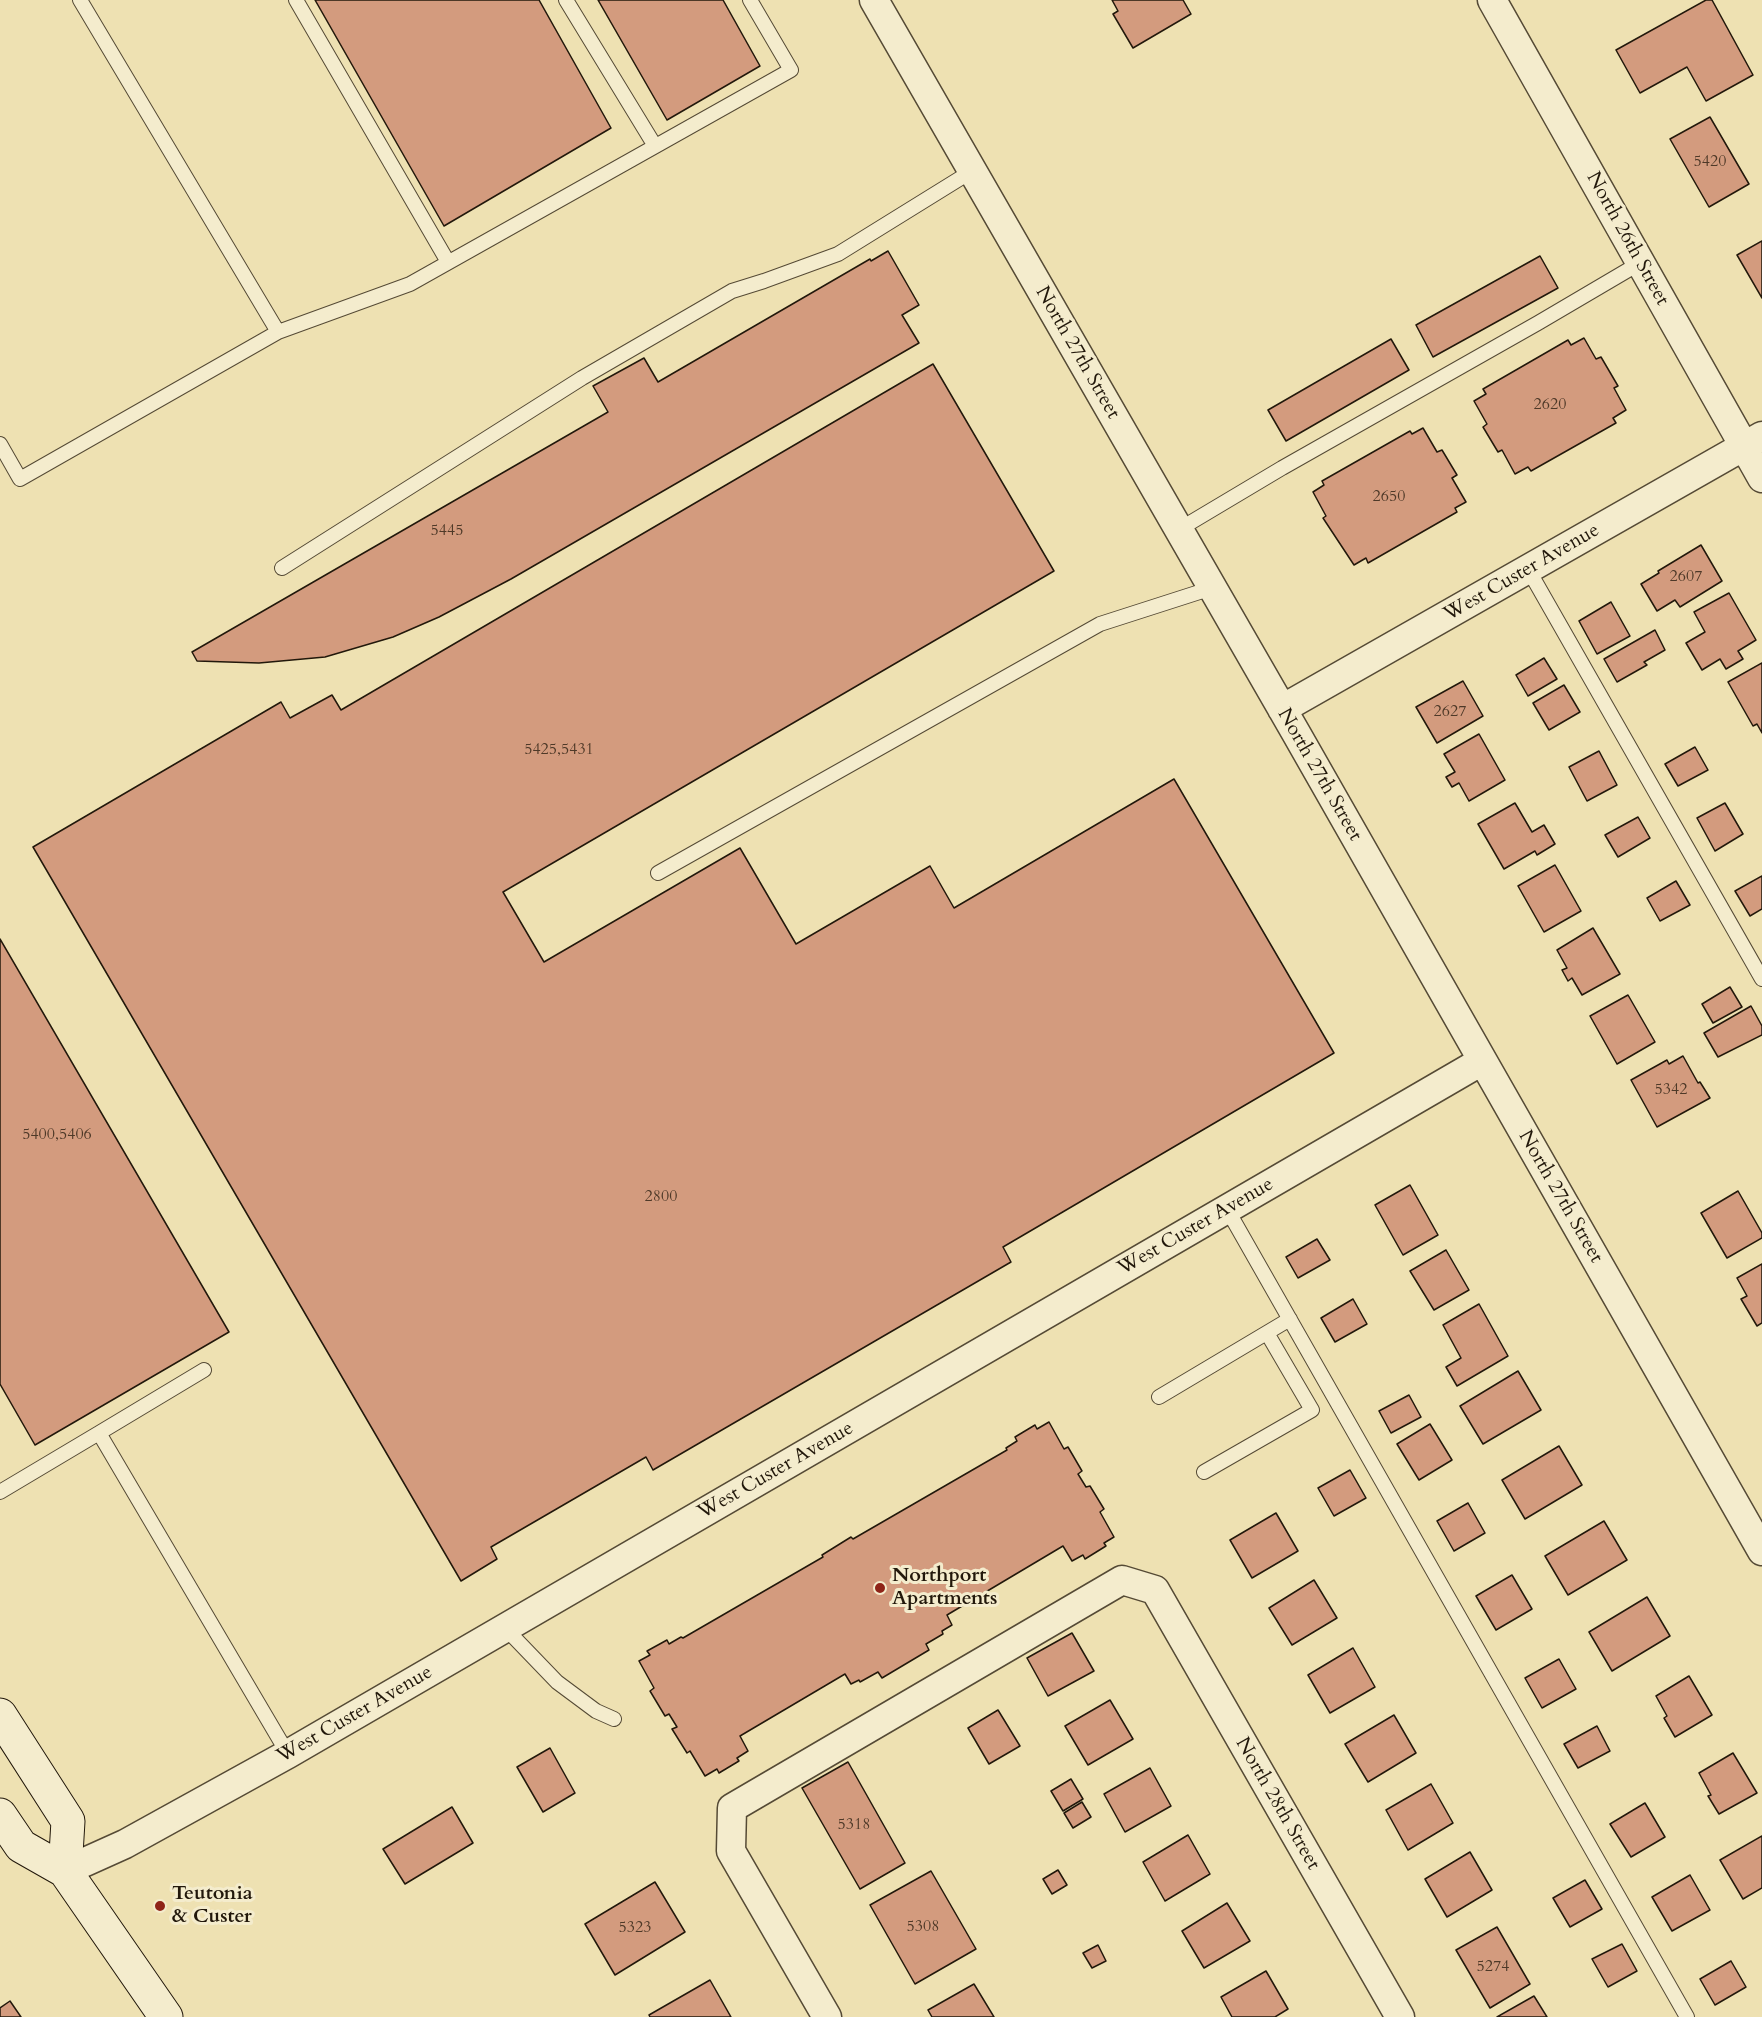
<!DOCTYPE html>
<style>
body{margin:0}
canvas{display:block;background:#eee1b2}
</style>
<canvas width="1762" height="2017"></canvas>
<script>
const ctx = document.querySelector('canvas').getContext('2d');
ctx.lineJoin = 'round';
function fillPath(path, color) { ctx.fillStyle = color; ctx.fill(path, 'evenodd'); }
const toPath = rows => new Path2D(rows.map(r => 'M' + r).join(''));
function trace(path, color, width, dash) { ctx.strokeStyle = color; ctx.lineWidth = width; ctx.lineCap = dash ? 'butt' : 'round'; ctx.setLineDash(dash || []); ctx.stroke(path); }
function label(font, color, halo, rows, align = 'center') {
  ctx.font = font + ' Cardo,serif'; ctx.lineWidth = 6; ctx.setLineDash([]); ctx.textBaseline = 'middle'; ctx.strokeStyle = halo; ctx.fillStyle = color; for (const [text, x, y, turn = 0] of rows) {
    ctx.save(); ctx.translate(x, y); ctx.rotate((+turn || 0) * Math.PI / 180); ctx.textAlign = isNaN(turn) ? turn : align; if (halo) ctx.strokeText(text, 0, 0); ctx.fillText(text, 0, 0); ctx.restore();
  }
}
const building = toPath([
 [315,0,539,0,611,128,444,226,315,0],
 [598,0,723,0,760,66,667,120,598,0],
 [1112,0,1183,0,1191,14,1133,48,1113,14,1118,11,1112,0],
 [1706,0,1712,0,1753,75,1706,101,1687,67,1640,93,1616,50,1706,0],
 [1710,117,1749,184,1709,207,1670,139,1710,117],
 [1762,241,1762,298,1737,255,1762,241],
 [888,251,919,305,902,315,919,343,511,579,439,617,393,637,325,657,259,663,197,661,192,652,608,412,593,386,644,358,658,382,870,259,871,261,888,251],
 [1540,256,1558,288,1433,357,1416,325,1540,256],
 [1584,338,1596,359,1601,357,1618,386,1614,388,1626,410,1613,418,1616,423,1531,471,1528,467,1515,474,1502,450,1498,452,1483,427,1487,424,1474,401,1486,394,1483,389,1568,340,1571,345,1584,338],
 [1391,339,1409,370,1286,441,1268,410,1391,339],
 [933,364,1054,571,503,892,544,962,740,848,796,944,930,866,954,908,1174,779,1334,1053,1003,1247,1011,1262,653,1470,646,1457,491,1547,497,1559,461,1581,33,847,281,702,290,718,332,695,341,710,933,364],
 [1423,428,1437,452,1442,450,1457,475,1452,478,1466,502,1455,508,1457,512,1368,563,1366,558,1354,565,1323,518,1326,516,1313,492,1324,485,1322,481,1410,431,1412,434,1423,428],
 [1701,545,1722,581,1680,607,1675,600,1657,611,1641,584,1659,573,1658,571,1701,545],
 [1729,593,1756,640,1738,651,1743,659,1726,669,1720,659,1702,670,1686,643,1705,632,1694,612,1729,593],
 [1611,602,1630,636,1597,654,1579,621,1611,602],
 [1655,630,1665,650,1644,662,1647,665,1617,682,1604,659,1655,630],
 [1544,658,1557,679,1528,696,1516,675,1544,658],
 [1762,663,1762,733,1757,724,1753,726,1728,682,1762,663],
 [1463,681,1483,716,1437,743,1416,707,1463,681],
 [1564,685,1580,712,1549,730,1533,703,1564,685],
 [1479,734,1505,780,1469,801,1459,783,1452,787,1446,777,1455,772,1444,754,1479,734],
 [1695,747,1708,770,1678,786,1665,764,1695,747],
 [1599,751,1617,785,1587,801,1569,767,1599,751],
 [1515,803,1532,832,1544,825,1555,844,1537,855,1535,851,1504,869,1478,824,1515,803],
 [1725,803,1743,834,1715,851,1697,818,1725,803],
 [1638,817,1650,838,1618,857,1605,835,1638,817],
 [1555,865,1581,911,1544,932,1518,886,1555,865],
 [1762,876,1762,909,1750,916,1735,891,1762,876],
 [1676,881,1690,905,1660,921,1647,898,1676,881],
 [1593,928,1620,974,1582,995,1572,978,1568,981,1562,970,1567,968,1557,950,1593,928],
 [0,939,229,1332,35,1445,0,1384,0,939],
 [1730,987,1742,1007,1713,1023,1702,1004,1730,987],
 [1628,995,1655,1042,1617,1064,1590,1016,1628,995],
 [1751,1006,1762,1026,1762,1035,1718,1057,1704,1033,1751,1006],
 [1683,1056,1698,1083,1700,1082,1710,1098,1657,1127,1631,1080,1667,1060,1669,1064,1683,1056],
 [1410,1185,1438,1235,1403,1255,1375,1205,1410,1185],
 [1738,1191,1762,1233,1762,1238,1727,1258,1701,1213,1738,1191],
 [1317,1239,1330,1260,1298,1278,1286,1257,1317,1239],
 [1446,1250,1469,1290,1434,1310,1410,1271,1446,1250],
 [1762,1264,1762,1323,1757,1326,1741,1299,1747,1296,1737,1278,1762,1264],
 [1353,1299,1367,1324,1335,1342,1321,1318,1353,1299],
 [1479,1304,1508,1356,1457,1386,1446,1367,1461,1358,1443,1325,1479,1304],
 [1518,1371,1541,1410,1483,1444,1460,1406,1518,1371],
 [1409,1395,1421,1417,1391,1433,1379,1411,1409,1395],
 [1049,1422,1064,1449,1068,1447,1082,1471,1078,1474,1086,1487,1090,1486,1104,1509,1100,1512,1114,1537,1104,1543,1106,1546,1085,1559,1083,1555,1072,1561,1063,1546,947,1615,952,1625,942,1631,943,1634,926,1644,929,1650,882,1678,878,1672,860,1682,859,1680,851,1684,845,1674,740,1736,748,1751,737,1758,739,1761,719,1773,717,1769,705,1776,690,1751,687,1753,672,1729,677,1727,669,1714,665,1716,650,1691,654,1688,639,1661,650,1655,647,1651,667,1640,669,1644,681,1637,683,1638,823,1557,822,1555,851,1537,853,1539,1007,1450,1006,1448,1017,1441,1015,1437,1035,1425,1037,1429,1049,1422],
 [1430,1424,1452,1460,1419,1480,1397,1444,1430,1424],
 [1559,1446,1582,1485,1525,1519,1502,1480,1559,1446],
 [1350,1470,1366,1498,1334,1516,1318,1488,1350,1470],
 [1468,1503,1485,1533,1454,1551,1437,1521,1468,1503],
 [1276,1513,1298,1551,1252,1578,1230,1540,1276,1513],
 [1604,1521,1627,1560,1568,1595,1545,1556,1604,1521],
 [1512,1575,1532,1609,1496,1630,1476,1596,1512,1575],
 [1314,1580,1337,1618,1292,1645,1269,1608,1314,1580],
 [1647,1597,1670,1636,1612,1671,1589,1632,1647,1597],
 [1072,1633,1094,1671,1048,1696,1027,1658,1072,1633],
 [1353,1648,1375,1687,1330,1713,1308,1675,1353,1648],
 [1559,1659,1576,1689,1542,1708,1525,1678,1559,1659],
 [1689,1676,1712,1715,1675,1737,1664,1718,1667,1716,1656,1696,1689,1676],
 [1110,1700,1133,1739,1088,1765,1065,1726,1110,1700],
 [998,1710,1020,1746,989,1764,968,1728,998,1710],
 [1394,1715,1416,1753,1368,1782,1345,1744,1394,1715],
 [1597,1726,1610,1751,1578,1768,1564,1744,1597,1726],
 [550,1748,575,1793,543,1812,517,1767,550,1748],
 [1733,1753,1757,1793,1719,1814,1708,1796,1711,1795,1699,1773,1733,1753],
 [848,1762,905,1863,860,1889,802,1788,848,1762],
 [1150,1768,1171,1806,1125,1832,1104,1794,1150,1768],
 [1071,1779,1083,1799,1063,1811,1051,1791,1071,1779],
 [1431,1784,1453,1823,1408,1850,1386,1810,1431,1784],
 [1082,1802,1091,1817,1073,1828,1064,1813,1082,1802],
 [1645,1803,1665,1837,1631,1857,1610,1824,1645,1803],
 [452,1807,473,1843,405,1884,383,1849,452,1807],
 [1188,1835,1210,1874,1165,1901,1143,1862,1188,1835],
 [1762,1836,1762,1888,1743,1899,1720,1860,1762,1836],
 [1470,1852,1492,1890,1447,1917,1425,1879,1470,1852],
 [1058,1870,1067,1885,1052,1894,1043,1879,1058,1870],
 [931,1871,976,1949,915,1984,870,1905,931,1871],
 [1690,1875,1710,1910,1672,1931,1652,1897,1690,1875],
 [1585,1880,1602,1909,1570,1927,1553,1898,1585,1880],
 [655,1882,685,1932,615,1975,585,1924,655,1882],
 [1227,1903,1250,1941,1204,1968,1182,1931,1227,1903],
 [1497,1927,1530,1984,1490,2008,1456,1950,1497,1927],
 [1622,1944,1637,1971,1608,1987,1592,1959,1622,1944],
 [1098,1945,1106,1961,1092,1968,1083,1953,1098,1945],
 [1731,1961,1746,1987,1715,2005,1700,1979,1731,1961],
 [1266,1971,1288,2009,1275,2017,1232,2017,1221,1997,1266,1971],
 [710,1980,731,2017,650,2017,649,2015,710,1980],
 [974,1984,994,2017,932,2017,928,2010,974,1984],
 [1534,1996,1547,2017,1497,2017,1534,1996],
 [10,2001,21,2017,0,2017,0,2008,10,2001]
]);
const lane = toPath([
 [296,0,448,262],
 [566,0,655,146],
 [278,332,410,284,791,70,750,0],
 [0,444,20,479,278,332,80,0],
 [1178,530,1282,468,1538,323,1640,263],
 [282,568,582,378,732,291,764,281,838,254,972,171],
 [1528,569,1762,979],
 [658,873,1100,624,1212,588],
 [1227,1209,1687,2017],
 [204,1370,99,1433,288,1754],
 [1159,1397,1290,1319],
 [1204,1472,1312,1410,1267,1333],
 [0,1492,99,1433],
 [505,1628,557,1682,596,1711,614,1719]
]);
const street = toPath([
 [874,0,1296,733,1762,1551],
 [1492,0,1762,478],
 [1282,709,1762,436],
 [65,1871,125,1844,288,1754,1482,1061],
 [827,2017,731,1851,732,1808,1122,1580,1155,1590,1400,2017]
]);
const secondary = toPath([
 [0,1715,68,1821,65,1871],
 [0,1815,21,1846,65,1871,166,2017]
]);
const markers = [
 [880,1588,6,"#8f2418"],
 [160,1906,6,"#8f2418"]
];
const numberNames = [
 ["5420",1710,162],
 ["2620",1550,405],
 ["2650",1389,497],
 ["5445",447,531],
 ["2607",1686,577],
 ["2627",1450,712],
 ["5425,5431",559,750],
 ["5342",1671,1090],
 ["5400,5406",57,1135],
 ["2800",661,1197],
 ["5318",854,1825],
 ["5308",923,1927],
 ["5323",635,1928],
 ["5274",1493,1967]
];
const streetNames = [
 ["North 26th Street",1627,239,61],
 ["North 27th Street",1077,353,60],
 ["West Custer Avenue",1522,573,-30],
 ["North 27th Street",1319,775,60],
 ["North 27th Street",1560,1197,60],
 ["West Custer Avenue",1196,1227,-30],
 ["West Custer Avenue",776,1471,-30],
 ["West Custer Avenue",355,1715,-30],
 ["North 28th Street",1277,1804,60]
];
const poiNames = [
 ["Northport",892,1576],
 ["Apartments",892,1599],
 ["Teutonia",172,1894],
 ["& Custer",172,1917]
];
fillPath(building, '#d39b7e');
trace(building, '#22180b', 1.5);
trace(lane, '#554a35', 16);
trace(street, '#554a35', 31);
trace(secondary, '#22180b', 35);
trace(lane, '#f4eccd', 14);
trace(street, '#f4eccd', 28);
trace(secondary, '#f4eccd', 33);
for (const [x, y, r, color] of markers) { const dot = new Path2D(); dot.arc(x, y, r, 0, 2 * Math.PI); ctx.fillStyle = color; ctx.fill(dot); trace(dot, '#f4eccd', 2); }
label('16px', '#4e3928', null, numberNames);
label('20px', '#22180b', '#f4eccd', streetNames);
label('bold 20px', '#22180b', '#f4eccd', poiNames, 'left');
</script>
